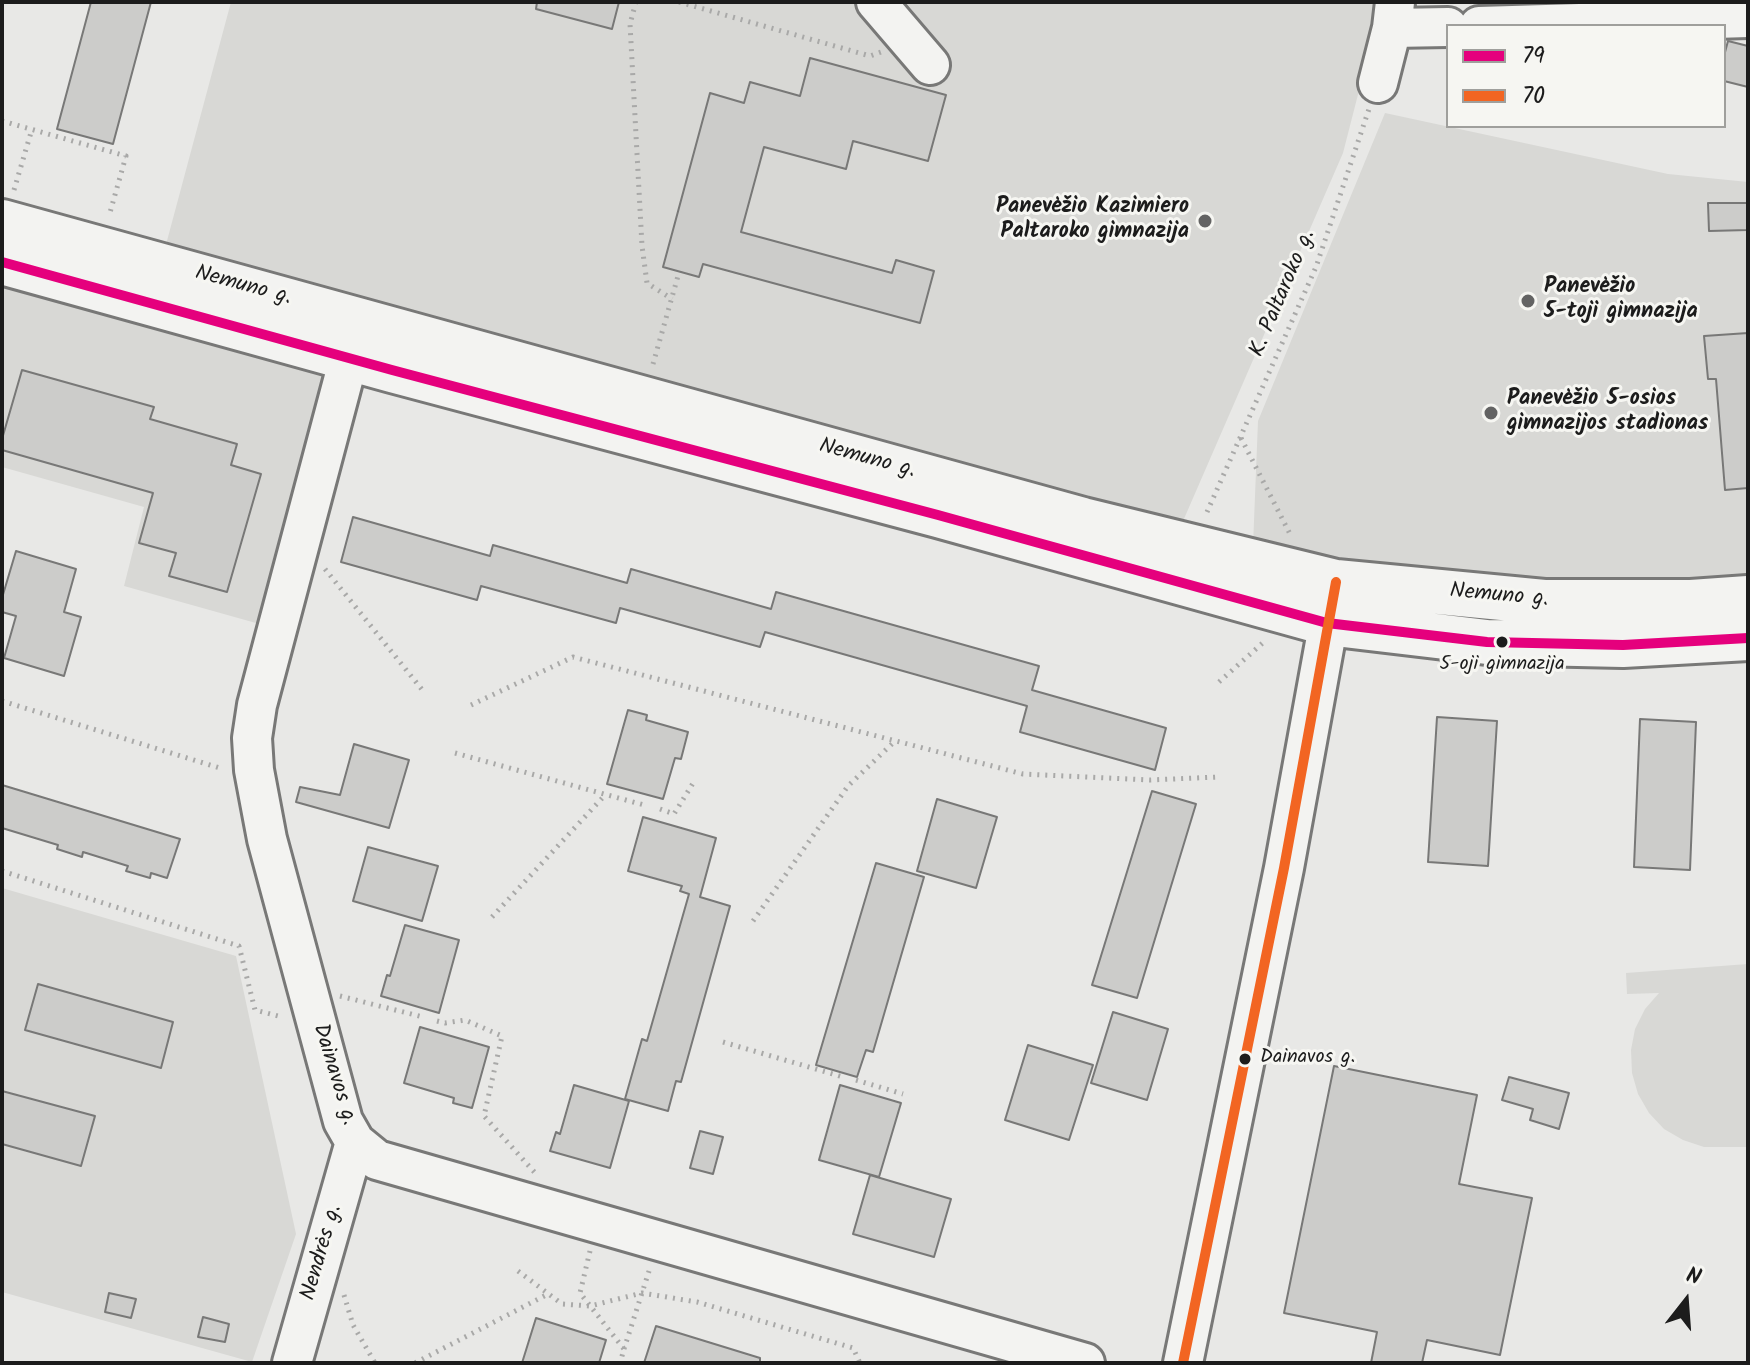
<!DOCTYPE html>
<meta charset="utf-8">
<style>
body{margin:0}
#map{position:relative;width:1750px;height:1365px;overflow:hidden;background:#e8e8e6;font-family:Kalam,sans-serif}
canvas{display:block}
.frame{position:absolute;inset:0;border:4px solid #1c1c1c;pointer-events:none}
.legend{position:absolute;left:1446px;top:24px;width:280px;height:104px;box-sizing:border-box;background:#f6f6f2;border:2px solid #9f9f9c;margin:0;padding:10px 14px;list-style:none;font-size:24px;color:#1c1c1c}
.legend li{display:flex;align-items:center;gap:16px;height:40px}
.legend b{width:40px;border:2px solid #9f9f9c}
.north{position:absolute;left:1646px;top:1261px;width:80px;height:80px;-webkit-text-stroke:6px #f6f6f2;paint-order:stroke;rotate:17deg;font-size:22px;font-weight:700;line-height:32px;text-align:center;color:#1c1c1c}
.north::after{content:'';display:block;margin:auto;width:28px;height:36px;background:#1c1c1c;clip-path:polygon(50% 0,100% 100%,50% 72%,0 100%)}
</style>
<div id="map">
<canvas width="1750" height="1365"></canvas>
<div class="frame"></div>
<ul class="legend">
<li><b style="height:10px;background:#e5007d"></b>79</li>
<li><b style="height:10px;background:#f26522"></b>70</li>
</ul>
<div class="north">N</div>
</div>
<script>
const ctx = document.querySelector('canvas').getContext('2d');
ctx.lineJoin = 'round';
function fillPath(path, color) { ctx.fillStyle = color; ctx.fill(path, 'evenodd'); }
const toPath = rows => new Path2D(rows.map(r => 'M' + r).join(''));
function trace(path, color, width, dash) { ctx.strokeStyle = color; ctx.lineWidth = width; ctx.lineCap = dash ? 'butt' : 'round'; ctx.setLineDash(dash || []); ctx.stroke(path); }
function label(font, color, halo, rows, align = 'center') {
  ctx.font = font + ' Kalam,sans-serif'; ctx.lineWidth = 6; ctx.setLineDash([]); ctx.textBaseline = 'middle'; ctx.strokeStyle = halo; ctx.fillStyle = color; for (const [text, x, y, turn = 0] of rows) {
    ctx.save(); ctx.translate(x, y); ctx.rotate((+turn || 0) * Math.PI / 180); ctx.textAlign = isNaN(turn) ? turn : align; if (halo) ctx.strokeText(text, 0, 0); ctx.fillText(text, 0, 0); ctx.restore();
  }
}
const built = toPath([
 [231,2,1377,2,1373,36,1343,153,1180,528,164,252],
 [1385,113,1668,174,1748,182,1748,582,1562,587,1372,569,1253,546,1258,421],
 [2,279,330,369,263,625,124,586,144,507,2,467],
 [2,888,236,956,296,1234,252,1362,2,1292],
 [1748,964,1748,1147,1704,1147,1683,1140,1664,1129,1649,1113,1638,1094,1632,1073,1631,1050,1635,1029,1645,1009,1659,993,1627,994,1626,973]
]);
const building = toPath([
 [91,2,151,2,113,144,57,129,91,2],
 [537,2,619,2,612,29,536,9,537,2],
 [1728,41,1748,46,1748,87,1724,81,1724,56,1728,41],
 [810,58,946,95,928,161,853,141,846,169,764,147,741,232,892,273,896,260,934,271,920,323,703,264,699,277,663,267,710,93,744,103,750,82,800,96,810,58],
 [1708,203,1748,203,1748,230,1709,231,1708,203],
 [1748,333,1748,488,1725,490,1716,379,1708,379,1704,336,1748,333],
 [22,370,154,407,150,419,237,444,231,465,261,474,227,592,169,576,176,553,139,543,153,493,2,450,2,439,22,370],
 [353,517,490,556,493,545,627,583,631,569,771,609,776,592,1039,666,1032,690,1166,728,1155,770,1020,732,1027,706,765,632,760,647,620,608,616,623,481,586,477,600,341,562,353,517],
 [16,551,76,569,64,612,81,617,64,676,4,658,16,616,2,612,2,598,16,551],
 [628,710,647,715,646,720,688,732,681,759,675,758,663,799,607,784,628,710],
 [1437,717,1497,721,1488,866,1428,862,1437,717],
 [1640,719,1696,722,1690,870,1634,867,1640,719],
 [354,744,409,760,389,828,296,802,300,787,340,795,354,744],
 [2,785,180,839,167,878,151,873,150,878,126,871,128,866,83,852,82,857,57,849,58,845,2,828,2,785],
 [1152,791,1196,804,1137,998,1092,985,1152,791],
 [937,799,997,817,976,888,917,871,937,799],
 [643,817,716,838,700,897,730,906,681,1082,676,1081,668,1111,625,1099,642,1039,647,1041,689,894,680,891,682,886,628,871,643,817],
 [368,847,438,866,422,921,353,901,368,847],
 [876,863,924,877,873,1052,866,1050,857,1077,816,1065,876,863],
 [405,925,459,940,439,1013,381,996,387,975,390,976,405,925],
 [38,984,173,1022,161,1068,25,1030,38,984],
 [1113,1012,1168,1029,1147,1100,1091,1083,1113,1012],
 [420,1027,489,1047,472,1108,453,1103,454,1098,404,1083,420,1027],
 [1028,1045,1093,1065,1069,1140,1005,1120,1028,1045],
 [1334,1066,1477,1095,1459,1184,1532,1198,1500,1355,1427,1340,1422,1363,1371,1363,1377,1332,1284,1313,1334,1066],
 [1509,1077,1569,1093,1559,1129,1530,1120,1533,1109,1502,1100,1509,1077],
 [574,1085,629,1101,610,1168,550,1151,556,1132,560,1134,574,1085],
 [840,1085,901,1103,879,1177,819,1160,840,1085],
 [2,1091,95,1116,81,1166,2,1144,2,1091],
 [700,1131,723,1137,713,1174,690,1168,700,1131],
 [870,1175,951,1199,934,1257,853,1234,870,1175],
 [109,1293,136,1299,131,1318,105,1312,109,1293],
 [203,1317,229,1324,225,1342,198,1337,203,1317],
 [536,1318,606,1340,599,1363,522,1363,536,1318],
 [656,1326,760,1358,760,1363,644,1363,656,1326]
]);
const path = toPath([
 [636,2,630,24,642,246,647,283,672,299],
 [679,2,870,56,881,52],
 [2,121,126,156,109,216],
 [14,190,32,129],
 [653,364,678,276],
 [1241,438,1290,534],
 [1207,512,1316,267,1369,109],
 [325,569,424,692],
 [1219,682,1266,640],
 [2,701,223,769],
 [471,705,573,657,1023,774,1150,780,1218,777],
 [455,753,644,805],
 [660,809,674,814,695,780],
 [2,871,239,946,255,1010,282,1017],
 [492,917,606,794],
 [753,921,848,786,895,741],
 [340,996,423,1017],
 [437,1021,445,1023,465,1020,502,1036,484,1116,537,1175],
 [723,1042,843,1077],
 [856,1080,903,1094],
 [590,1251,580,1293,624,1349,620,1363],
 [518,1271,562,1304,590,1306,642,1293,697,1302,853,1348,860,1363],
 [344,1295,353,1325,375,1363],
 [624,1349,650,1268],
 [415,1363,548,1294]
]);
const minor = toPath([
 [876,2,930,65],
 [1479,26,1748,18],
 [1392,28,1448,27],
 [1378,83,1392,28,1395,2],
 [349,358,257,705,252,738,254,770,267,839,343,1121,355,1142,377,1160,1085,1363],
 [292,1363,355,1142],
 [1183,1363,1284,868,1334,593]
]);
const major = toPath([
 [2,222,1083,520,1336,582,1544,602,1691,602,1748,598],
 [2,262,392,370,938,515,1327,623,1487,642,1623,645,1748,638]
]);
const bus1 = toPath([
 [2,262,392,370,938,515,1327,623,1487,642,1623,645,1748,638]
]);
const bus2 = toPath([
 [1183,1363,1284,868,1336,582]
]);
const markers = [
 [1205,221,8,"#636363"],
 [1528,301,8,"#636363"],
 [1491,413,8,"#636363"],
 [1502,642,7,"#1c1c1c"],
 [1245,1059,7,"#1c1c1c"]
];
const busNames = [
 ["5-oji gimnazija",1502,666],
 ["Dainavos g.",1260,1059,"left"]
];
const poiNames = [
 ["Panevėžio Kazimiero",1189,208,"right"],
 ["Paltaroko gimnazija",1189,233,"right"],
 ["Panevėžio",1544,288],
 ["5-toji gimnazija",1544,313],
 ["Panevėžio 5-osios",1507,400],
 ["gimnazijos stadionas",1507,425]
];
const streetNames = [
 ["Nemuno g.",243,287,15],
 ["K. Paltaroko g.",1284,294,-67],
 ["Nemuno g.",867,460,15],
 ["Nemuno g.",1499,597,5],
 ["Dainavos g.",333,1075,73],
 ["Nendrės g.",323,1253,-74]
];
fillPath(built, '#d8d8d5');
fillPath(building, '#ccccca');
trace(building, '#787877', 2);
trace(minor, '#787877', 44);
trace(major, '#787877', 50);
trace(path, '#a9a9a8', 5, [2, 6]);
trace(minor, '#f3f3f1', 38);
trace(major, '#f3f3f1', 44);
trace(bus1, '#e5007d', 10);
trace(bus2, '#f26522', 10);
for (const [x, y, r, color] of markers) { const dot = new Path2D(); dot.arc(x, y, r, 0, 2 * Math.PI); ctx.fillStyle = color; ctx.fill(dot); trace(dot, '#f6f6f2', 3); }
label('20px', '#1c1c1c', '#f6f6f2', busNames);
label('bold 22px', '#1c1c1c', '#f6f6f2', poiNames, 'left');
label('22px', '#1c1c1c', '#f6f6f2', streetNames);
</script>
